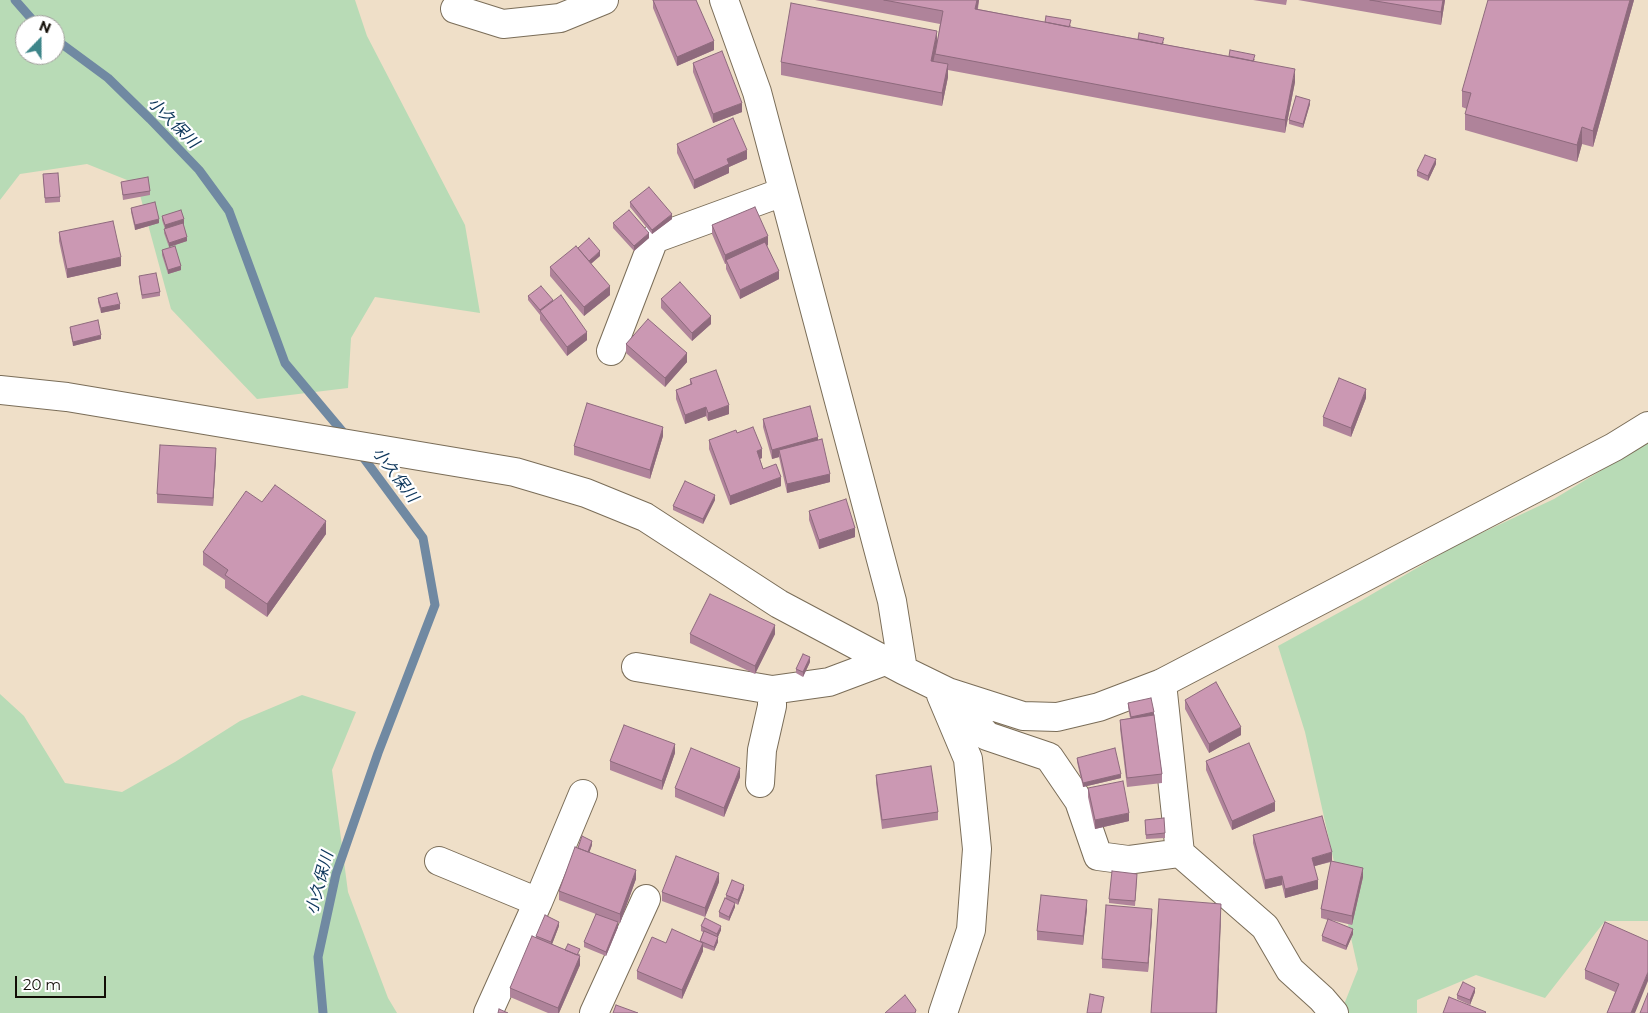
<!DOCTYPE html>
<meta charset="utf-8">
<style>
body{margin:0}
#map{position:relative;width:1648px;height:1013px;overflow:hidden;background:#efdfc8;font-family:Montserrat,sans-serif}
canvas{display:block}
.north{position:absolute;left:15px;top:15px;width:50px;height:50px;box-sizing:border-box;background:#fff;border:1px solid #a09e9b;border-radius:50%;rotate:22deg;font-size:14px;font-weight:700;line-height:20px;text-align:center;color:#120d06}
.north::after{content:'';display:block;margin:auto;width:18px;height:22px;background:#3d8589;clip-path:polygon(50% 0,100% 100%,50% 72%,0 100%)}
.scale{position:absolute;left:15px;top:976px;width:91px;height:22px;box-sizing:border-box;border:2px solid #120d06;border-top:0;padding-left:6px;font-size:15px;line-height:18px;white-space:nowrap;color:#120d06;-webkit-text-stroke:4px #fff;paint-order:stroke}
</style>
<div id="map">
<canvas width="1648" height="1013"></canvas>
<div class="north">N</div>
<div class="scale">20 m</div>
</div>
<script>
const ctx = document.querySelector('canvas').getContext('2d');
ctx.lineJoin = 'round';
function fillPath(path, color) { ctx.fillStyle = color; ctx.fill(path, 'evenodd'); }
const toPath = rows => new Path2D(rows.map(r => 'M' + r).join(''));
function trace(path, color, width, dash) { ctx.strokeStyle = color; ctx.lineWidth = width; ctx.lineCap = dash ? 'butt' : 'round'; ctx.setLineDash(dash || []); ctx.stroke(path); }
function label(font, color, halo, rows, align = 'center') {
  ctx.font = font + ' Montserrat,"Noto Sans JP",sans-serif'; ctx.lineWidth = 4.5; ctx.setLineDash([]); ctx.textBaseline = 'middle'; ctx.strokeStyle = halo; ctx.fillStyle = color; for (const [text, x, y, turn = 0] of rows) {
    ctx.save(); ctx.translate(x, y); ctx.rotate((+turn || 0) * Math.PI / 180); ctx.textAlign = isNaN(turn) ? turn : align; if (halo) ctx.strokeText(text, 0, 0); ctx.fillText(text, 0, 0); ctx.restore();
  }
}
const green = toPath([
 [0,0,355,0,367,36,465,225,480,313,375,297,351,338,348,388,257,399,171,309,137,184,87,164,20,174,0,200],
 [25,25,55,25,55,55,25,55],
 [1648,442,1648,921,1605,921,1545,998,1476,975,1417,1000,1417,1013,1346,1013,1345,1002,1358,969,1305,732,1278,646,1362,600,1458,544,1554,499],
 [0,694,24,716,65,783,122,792,175,762,240,721,302,695,356,712,332,770,348,892,388,998,397,1013,0,1013]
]);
const stream = toPath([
 [15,0,37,25],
 [55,39,108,78,150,119,199,170,229,211,285,363,347,437],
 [323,1013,318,957,336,874,378,753,435,605,423,538,360,453]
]);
const minor = toPath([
 [724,0,757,92,892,601,903,670],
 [455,9,503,24,560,18,604,0],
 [611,351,654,239,783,192],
 [0,390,67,397,515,472,586,493,645,517,779,604,903,670,948,692,1023,716,1057,717,1099,707,1162,683,1614,447,1648,426],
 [636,667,772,690,829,682,885,661],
 [1162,683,1180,853],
 [949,694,987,736,1049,757,1079,801,1098,856,1128,860,1180,853,1265,927,1290,970,1322,999,1334,1013],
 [941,695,968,759,977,849,971,930,943,1013],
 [760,783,762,750,772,706,772,690],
 [439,861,538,902],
 [488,1013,538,902,583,794],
 [594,1013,646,899]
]);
const wall = toPath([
 [653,0,696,0,714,50,677,66,653,8],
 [815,0,979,0,978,9,1045,22,1071,25,1070,27,1138,39,1164,42,1163,44,1229,56,1255,59,1254,61,1295,82,1285,133,948,70,948,77,942,106,781,75,781,62,937,43,940,24],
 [1253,0,1287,0,1286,5],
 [1298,0,1445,0,1441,25],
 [1634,0,1593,147,1582,144,1577,162,1465,130,1465,114,1467,109,1462,107,1462,91],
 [693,63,742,112,713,123,693,72],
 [1310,104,1303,128,1289,124,1289,120],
 [677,144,747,159,729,167,729,173,694,189,677,153],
 [1436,164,1428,181,1417,176,1417,171],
 [43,174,60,197,60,202,45,203],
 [121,182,150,191,150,195,123,200],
 [630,202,672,219,652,234,630,207],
 [131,208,159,223,135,230,131,212],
 [162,216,184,224,183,224,187,241,169,247,164,233,165,229,162,220],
 [613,223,649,238,634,251,613,228],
 [712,225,768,245,767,246,779,279,740,299,726,269,726,264,725,264,712,234],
 [59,232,121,266,67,278,59,241],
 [162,250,181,270,168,274,162,255],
 [600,256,591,264,610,295,584,316,550,276,550,267],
 [139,276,160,292,160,296,142,299,139,281],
 [528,296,553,301,587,340,567,356,540,320,540,315,528,300],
 [98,298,120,309,101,313,98,302],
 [661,299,711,324,692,341,661,308],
 [70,327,101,339,73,346,70,331],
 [626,344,687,362,665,387,626,353],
 [690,379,729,414,708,421,706,416,685,424,676,399,676,390,690,384],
 [1366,398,1351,437,1323,426,1323,417],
 [763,419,818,440,830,482,787,493,779,457,772,459,763,427],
 [737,433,762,458,760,459,763,469,781,486,730,505,709,449,709,440],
 [663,436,650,479,574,455,574,446],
 [216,457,213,506,157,503,157,494],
 [715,500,703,524,673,510,673,506],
 [262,502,326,534,267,617,225,588,225,580,203,565,203,552],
 [809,511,855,537,819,549,809,520],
 [690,634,775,634,755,674,690,643],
 [810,662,803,677,796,673,796,669],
 [1185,700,1241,735,1209,753,1185,709],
 [1128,703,1154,715,1162,774,1162,783,1127,787,1120,729,1120,720,1130,718,1128,707],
 [675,753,662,790,610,770,610,761],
 [1077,758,1121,778,1083,787,1077,762],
 [1206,761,1275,811,1232,830,1206,770],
 [876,775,938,812,938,820,882,829,876,783],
 [740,777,724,817,675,797,675,788],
 [1088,788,1129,821,1095,829,1088,797],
 [1145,820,1165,833,1165,838,1146,839],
 [1253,835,1332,861,1363,877,1352,925,1331,920,1353,934,1346,950,1322,941,1322,936,1328,920,1321,918,1321,909,1331,862,1314,866,1318,889,1285,898,1282,885,1265,889,1253,843],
 [592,845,589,853,636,879,620,923,606,918,618,927,606,956,584,947,584,942,596,914,559,900,559,891,578,848],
 [1137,878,1135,906,1109,903,1109,899],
 [719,882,705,917,662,901,662,892],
 [744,889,738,905,735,903,735,907,729,921,719,917,719,912,726,898,726,895],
 [1087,909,1083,945,1037,940,1037,931],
 [1152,918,1148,972,1102,968,1102,959],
 [1605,922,1635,1013,1607,1013,1615,992,1585,979,1585,970],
 [559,926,552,944,565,950,580,954,579,956,580,965,559,1013,548,1013,510,997,510,988,536,936],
 [701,926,721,930,718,937,718,942,714,951,703,947,703,951,682,999,637,979,637,971,666,943,700,941,703,932,701,931],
 [1475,992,1470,1005,1457,999,1457,995]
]);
const shadedWall = toPath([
 [977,0,979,0,975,22,975,9],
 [1443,0,1445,0,1441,25,1441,12],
 [1630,0,1634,0,1593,147,1593,131],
 [937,31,937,43,931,74,931,61],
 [714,41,714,50,677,66,677,57],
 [948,64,948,77,942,106,942,93],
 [1295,69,1295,82,1285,133,1285,120],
 [1310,100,1310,104,1303,128,1303,124],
 [742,103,742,112,713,123,713,114],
 [1582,127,1582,144,1577,162,1577,145],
 [747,150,747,159,729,167,729,173,694,189,694,180,727,159],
 [1436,159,1436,164,1428,181,1428,176],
 [672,214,672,219,652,234,652,230],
 [159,219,159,223,135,230,135,225],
 [184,219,184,224,165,229,165,225],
 [649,233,649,238,634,251,634,246],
 [768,236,768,245,727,263,726,260,725,264,725,255],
 [187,237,187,241,169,247,169,243],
 [600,251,600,256,587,267,587,263],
 [121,257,121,266,67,278,67,269],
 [181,266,181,270,168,274,168,270],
 [779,271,779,279,740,299,740,290],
 [610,286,610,295,584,316,584,307],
 [120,304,120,309,101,313,101,308],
 [711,316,711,324,692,341,692,333],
 [587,332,587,340,567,356,567,347],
 [101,335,101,339,73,346,73,342],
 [687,353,687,362,665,387,665,378],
 [1366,389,1366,398,1351,437,1351,428],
 [729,405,729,414,708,421,708,413],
 [706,407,706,416,685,424,685,415],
 [663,427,663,436,650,479,650,470],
 [818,437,818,446,779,450,779,457,772,459,772,450],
 [216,448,216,457,213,506,213,498],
 [762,449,762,458,757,460,757,451],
 [830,474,830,482,787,493,787,484],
 [781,477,781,486,730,505,730,496],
 [715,495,715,500,703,524,703,519],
 [326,521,326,534,267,617,267,604],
 [855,528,855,537,819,549,819,540],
 [775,625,775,634,755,674,755,666],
 [810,657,810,662,803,677,803,672],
 [1154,712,1154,717,1131,722,1131,717],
 [1241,727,1241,735,1209,753,1209,744],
 [675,744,675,753,662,790,662,781],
 [740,768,740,777,724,817,724,808],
 [1121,774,1121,778,1083,787,1083,783],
 [1275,802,1275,811,1232,830,1232,821],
 [1129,813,1129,821,1095,829,1095,820],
 [592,841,592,845,588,856,588,852],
 [1332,852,1332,861,1312,867,1312,858],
 [1363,868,1363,877,1352,925,1352,916],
 [636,870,636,879,620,923,620,914],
 [719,873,719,882,705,917,705,908],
 [1282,876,1282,885,1265,889,1265,880],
 [1318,880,1318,889,1285,898,1285,889],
 [744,885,744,889,738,905,738,900],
 [1087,900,1087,909,1083,945,1083,936],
 [735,903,735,907,729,921,729,917],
 [1221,904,1221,920,1217,1013,1216,1013],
 [1152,909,1152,918,1148,972,1148,963],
 [559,922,559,926,551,947,551,942],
 [618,922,618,927,606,956,606,952],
 [721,926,721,930,717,939,717,934],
 [1353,929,1353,934,1346,950,1346,946],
 [718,937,718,942,714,951,714,947],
 [703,943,703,951,682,999,682,990],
 [580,956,580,965,559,1013,558,1013,558,1008],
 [1648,972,1648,981,1635,1013,1631,1013],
 [1475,988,1475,992,1470,1005,1470,1000]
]);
const building = toPath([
 [653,0,696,0,714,41,677,57,653,0],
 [884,0,977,0,975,9,1295,69,1285,120,935,54,943,11,884,0],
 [1370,0,1443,0,1441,12,1370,0],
 [1488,0,1630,0,1593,131,1582,127,1577,145,1465,114,1471,93,1462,91,1488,0],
 [791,3,937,31,931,61,948,64,942,93,781,62,791,3],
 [1046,16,1071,20,1069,27,1045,22,1046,16],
 [1139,33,1164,38,1162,44,1138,39,1139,33],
 [1230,50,1255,55,1253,61,1229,56,1230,50],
 [722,51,742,103,713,114,693,63,722,51],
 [1296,96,1310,100,1303,124,1289,120,1296,96],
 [733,118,747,150,727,159,729,164,694,180,677,144,733,118],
 [1425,155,1436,159,1428,176,1417,171,1425,155],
 [58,173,60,197,45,198,43,174,58,173],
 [148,177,150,191,123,195,121,182,148,177],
 [649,187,672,214,652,230,630,202,649,187],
 [155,202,159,219,135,225,131,208,155,202],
 [755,207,768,236,725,255,712,225,755,207],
 [181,210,184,219,165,225,162,216,181,210],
 [629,210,649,233,634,246,613,223,629,210],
 [113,221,121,257,67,269,59,232,113,221],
 [183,223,187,237,169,243,164,229,183,223],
 [589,238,600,251,589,261,578,248,589,238],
 [765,242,779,271,740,290,726,260,765,242],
 [175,246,181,266,168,270,162,250,175,246],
 [576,246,610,286,584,307,550,267,576,246],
 [156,273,160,292,142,295,139,276,156,273],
 [680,282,711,316,692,333,661,299,680,282],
 [541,286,553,300,540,310,528,296,541,286],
 [117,293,120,304,101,308,98,298,117,293],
 [561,295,587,332,567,347,540,311,561,295],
 [648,319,687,353,665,378,626,344,648,319],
 [98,320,101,335,73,342,70,327,98,320],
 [716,370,729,405,708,413,706,407,685,415,676,390,692,384,690,379,716,370],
 [1339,378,1366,389,1351,428,1323,417,1339,378],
 [587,403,663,427,650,470,574,446,587,403],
 [810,406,818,437,772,450,763,419,810,406],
 [753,427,762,449,757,451,763,469,776,464,781,477,730,496,709,440,736,430,737,433,753,427],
 [822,439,830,474,787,484,779,450,822,439],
 [160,445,216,448,213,498,157,494,160,445],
 [685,481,715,495,703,519,673,506,685,481],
 [275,485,326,521,267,604,225,575,228,570,203,552,246,491,262,502,275,485],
 [846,499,855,528,819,540,809,511,846,499],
 [710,594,775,625,755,666,690,634,710,594],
 [803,654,810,657,803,672,796,669,803,654],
 [1216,682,1241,727,1209,744,1185,700,1216,682],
 [1151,698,1154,712,1131,717,1128,703,1151,698],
 [1154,715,1162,774,1127,778,1120,720,1154,715],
 [624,725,675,744,662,781,610,761,624,725],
 [1249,743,1275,802,1232,821,1206,761,1249,743],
 [691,748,740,768,724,808,675,788,691,748],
 [1115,748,1121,774,1083,783,1077,758,1115,748],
 [931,766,938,812,882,820,876,775,931,766],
 [1123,781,1129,813,1095,820,1088,788,1123,781],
 [1322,816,1332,852,1312,858,1318,880,1285,889,1282,876,1265,880,1253,835,1322,816],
 [1164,818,1165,833,1146,835,1145,820,1164,818],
 [582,836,592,841,588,852,578,848,582,836],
 [575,847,636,870,620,914,559,891,575,847],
 [676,856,719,873,705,908,662,892,676,856],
 [1331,861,1363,868,1352,916,1321,909,1331,861],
 [1112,871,1137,874,1135,901,1109,899,1112,871],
 [732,880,744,885,738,900,726,895,732,880],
 [1041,895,1087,900,1083,936,1037,931,1041,895],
 [725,898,735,903,729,917,719,912,725,898],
 [1159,899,1221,904,1216,1013,1151,1013,1159,899],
 [1106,905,1152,909,1148,963,1102,959,1106,905],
 [596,914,618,922,606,952,584,942,596,914],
 [545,915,559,922,551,942,536,936,545,915],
 [705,918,721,926,717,934,701,926,705,918],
 [1328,919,1353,929,1346,946,1322,936,1328,919],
 [1605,922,1648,941,1648,972,1631,1013,1607,1013,1619,984,1585,970,1605,922],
 [672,929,703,943,682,990,637,971,652,937,666,943,672,929],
 [704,931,718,937,714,947,700,941,704,931],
 [532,936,580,956,558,1008,510,988,532,936],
 [568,944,580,949,577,955,565,950,568,944],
 [1463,982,1475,988,1470,1000,1457,995,1463,982],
 [1648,993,1648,1013,1640,1013,1648,993],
 [1090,994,1104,997,1101,1013,1087,1013,1090,994],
 [905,995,916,1010,915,1013,885,1013,905,995],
 [1449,997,1486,1012,1485,1013,1443,1013,1449,997],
 [616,1005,638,1013,613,1013,616,1005],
 [499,1009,508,1013,498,1013,499,1009]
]);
const waterNames = [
 ["小久保川",173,123,45],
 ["小久保川",395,475,53],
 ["小久保川",320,883,-75]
];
fillPath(green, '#b8dbb6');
trace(stream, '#7089a2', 9);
trace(minor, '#7a6d58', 30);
trace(minor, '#fff', 28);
fillPath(wall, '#af839a');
fillPath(shadedWall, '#8e6a7d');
fillPath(building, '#cb98b3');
trace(building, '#8e6a7d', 1);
label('italic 16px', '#0d365b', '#fff', waterNames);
</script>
